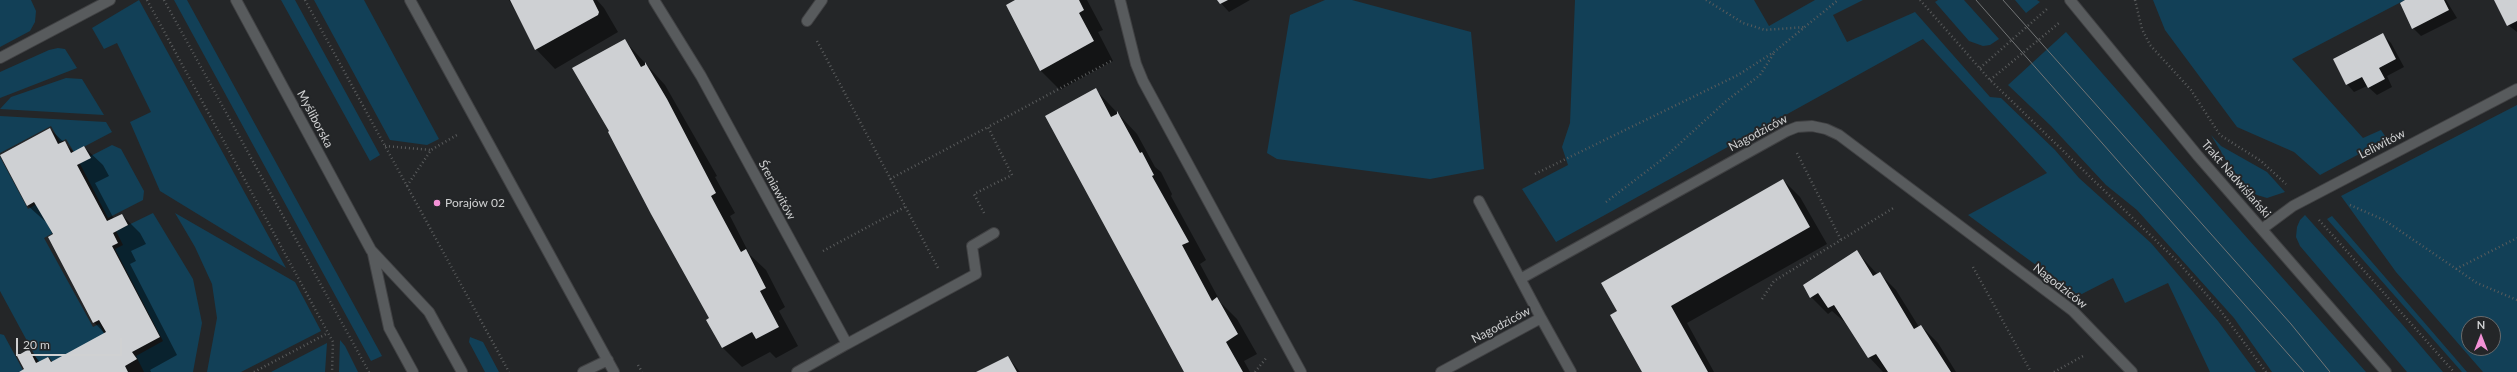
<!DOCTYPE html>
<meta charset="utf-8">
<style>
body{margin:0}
#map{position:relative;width:2517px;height:372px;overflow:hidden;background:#242628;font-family:Lato,sans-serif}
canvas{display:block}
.north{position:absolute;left:2461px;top:316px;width:40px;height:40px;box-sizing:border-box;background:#242628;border:1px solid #696a6c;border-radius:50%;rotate:0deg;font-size:11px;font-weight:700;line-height:16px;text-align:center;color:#d0d1d2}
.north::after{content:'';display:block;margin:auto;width:14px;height:18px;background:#f391d6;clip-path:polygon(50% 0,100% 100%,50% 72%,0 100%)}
.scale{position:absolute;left:16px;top:338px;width:106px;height:18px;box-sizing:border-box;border:2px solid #d0d1d2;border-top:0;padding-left:5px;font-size:12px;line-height:14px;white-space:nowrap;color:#d0d1d2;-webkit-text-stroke:3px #242628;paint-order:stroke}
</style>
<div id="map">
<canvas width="2517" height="372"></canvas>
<div class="north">N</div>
<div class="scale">20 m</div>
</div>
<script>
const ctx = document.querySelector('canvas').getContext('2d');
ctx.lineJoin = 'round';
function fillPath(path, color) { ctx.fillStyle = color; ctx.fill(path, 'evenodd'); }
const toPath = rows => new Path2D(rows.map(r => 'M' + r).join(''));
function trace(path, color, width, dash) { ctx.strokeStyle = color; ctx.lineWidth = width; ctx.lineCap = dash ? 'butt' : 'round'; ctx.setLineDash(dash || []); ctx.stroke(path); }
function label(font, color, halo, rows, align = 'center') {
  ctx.font = font + ' Lato,sans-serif'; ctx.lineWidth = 4; ctx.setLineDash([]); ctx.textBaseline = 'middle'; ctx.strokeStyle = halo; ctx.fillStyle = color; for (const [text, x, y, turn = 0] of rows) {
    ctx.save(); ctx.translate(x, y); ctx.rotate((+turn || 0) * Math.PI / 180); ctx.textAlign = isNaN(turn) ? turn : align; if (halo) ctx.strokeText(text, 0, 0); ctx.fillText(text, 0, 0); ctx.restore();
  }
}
const green = toPath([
 [0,0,31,0,36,11,35,22,30,31,0,47],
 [139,0,286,268,160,191,130,122,151,112,117,43,104,49,92,28],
 [174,0,187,0,382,356,371,361],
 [281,0,295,0,380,155,370,161],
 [314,0,364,0,439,139,427,145,390,140],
 [1325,0,1352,0,1471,32,1484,169,1430,179,1277,159,1267,153,1290,15],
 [1575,0,1754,0,1769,26,1815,0,1863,0,1833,15,1847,42,1915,12,1990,97,2001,98,2055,150,2079,178,2151,243,2218,321,2256,372,2210,372,2168,283,2125,303,2113,278,2078,296,1968,215,2047,173,1923,39,1556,242,1522,189,1568,165,1562,147,1570,123],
 [1938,0,1964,0,1999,39,1990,45,1983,46,1969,41,1935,2],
 [2015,0,2037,0,2040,2,2026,13],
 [2153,0,2405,0,2292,59,2363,138,2381,130,2387,139,2320,175,2294,152,2237,127,2165,30],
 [2066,32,2217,204,2366,372,2272,372,2234,318,2137,210,2106,185,2051,126,2008,85],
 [58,48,65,49,77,68,0,98,0,72,49,50],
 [66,78,82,79,104,115,0,109,11,97],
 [2517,105,2517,372,2483,372,2396,272,2341,196],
 [2469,324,2493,324,2493,348,2469,348],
 [0,116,106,122,112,132,74,152,66,139,60,142,51,126,0,153],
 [2211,135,2221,146,2267,172,2285,192,2267,198,2257,195,2249,190,2230,167],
 [112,145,121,149,144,191,143,200,108,218,79,162],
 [0,157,28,209,37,204,53,233,44,238,93,327,99,324,105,335,53,363,49,357,39,363,0,291],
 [153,213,193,279,202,323,193,372,144,372,136,356,163,341,115,249,123,245,116,231],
 [175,213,295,282,321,331,241,372,207,372,217,318,212,284,195,247],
 [2305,215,2401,323,2443,372,2407,372,2300,246,2296,237,2297,227,2300,220],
 [2332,216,2417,314,2467,372,2462,372,2327,219],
 [0,334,4,335,24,372,0,372],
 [470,337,483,342,499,372,485,372,469,342],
 [340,340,345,346,358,372,339,372],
 [327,343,325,372,271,372]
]);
const shadow = toPath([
 [509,0,597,0,604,8,618,32,555,69,536,49],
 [1016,0,1087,0,1103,30,1098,32,1113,61,1060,90,1041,71],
 [1218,0,1250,0,1229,12],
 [2407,0,2446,0,2457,18,2421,36,2413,28],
 [2496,0,2517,0,2517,32,2508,25],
 [2383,35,2391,43,2404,67,2387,76,2392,87,2377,95,2367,86,2354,92,2347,84],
 [625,41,665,85,717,176,715,177,735,213,730,216,750,255,766,270,785,307,779,311,798,346,776,358,770,352,742,367,722,347,711,318],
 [1096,90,1137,134,1155,167,1161,172,1172,194,1171,196,1206,260,1200,264,1221,303,1237,319,1257,354,1244,361,1250,372,1185,372],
 [50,129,74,152,84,147,103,165,109,176,95,183,114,219,122,215,140,233,146,244,131,251,136,261,130,264,177,355,150,370,151,372,21,372,25,370,29,350,40,362,48,358,52,362,105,334,94,322,47,223,27,205],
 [1783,180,1800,197,1827,244,1687,323,1714,372,1643,372,1618,312],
 [1857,252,1878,275,1880,274,1896,290,1919,327,1921,326,1938,343,1956,372,1883,372,1869,357,1847,324,1832,311,1828,314,1811,297],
 [1008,357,1020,372,979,372]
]);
const building = toPath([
 [510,0,593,0,599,12,598,15,535,50],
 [1015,0,1079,0,1084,10,1079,13,1094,41,1040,71,1006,5],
 [1217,0,1228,0,1220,4],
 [2405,0,2444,0,2449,10,2412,29,2400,3],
 [2494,0,2517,0,2517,21,2507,26],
 [2383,33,2396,59,2379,68,2385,79,2368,88,2362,77,2346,85,2333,59],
 [625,39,641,67,645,65,645,62,667,99,716,193,711,196,741,252,746,249,766,288,760,291,779,327,756,339,752,332,722,348,706,320,709,318,651,214,608,132,609,131,572,68],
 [1096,88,1111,117,1117,114,1117,111,1140,153,1142,152,1154,175,1152,176,1189,242,1182,245,1212,301,1217,297,1238,334,1226,342,1243,372,1184,372,1045,116],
 [50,128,58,144,65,141,71,153,84,146,91,158,77,165,107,221,122,214,128,225,113,233,118,243,112,246,160,337,132,352,137,359,125,366,128,372,19,372,24,369,17,356,29,349,36,363,48,357,51,362,106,332,99,320,93,323,48,237,53,234,34,202,27,206,0,155],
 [1783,179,1810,227,1671,306,1708,372,1642,372,1610,315,1617,311,1601,283],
 [1857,250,1873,276,1880,272,1914,329,1921,325,1951,372,1888,372,1876,354,1868,358,1834,305,1828,308,1818,293,1810,298,1803,285],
 [1008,356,1017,372,976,372]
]);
const path = toPath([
 [147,0,333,342,332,372],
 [164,0,369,372],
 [305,0,509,372],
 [1706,0,1743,23,1765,30,1806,27],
 [1920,0,1990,80,2178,262,2220,310,2266,372],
 [2135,0,2142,29,2150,45,2191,90,2220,135,2261,161,2286,184],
 [817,41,938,268],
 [1980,68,2047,9],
 [1990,80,2059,23],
 [385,146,431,150],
 [1797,153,1841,240],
 [1535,174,1738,75,1774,52,1838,0],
 [890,179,988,127],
 [407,186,431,150,457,135],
 [1606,202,1664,158,1725,102,1760,75,1774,53],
 [2350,205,2384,220,2477,283,2517,300],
 [984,213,974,194,1012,175,988,127,1111,61],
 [2319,220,2454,372],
 [823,251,905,207],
 [1973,267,2031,372],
 [2456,269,2517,238],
 [1762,299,1774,281,1895,207],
 [638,365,642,372],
 [254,372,328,333],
 [1255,372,1267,357],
 [2054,372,2083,356]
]);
const minor = toPath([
 [236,0,371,250,429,312,462,372],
 [410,0,614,372],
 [654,0,701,76,847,344,797,372],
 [1120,0,1136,64,1143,81,1301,372],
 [2070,0,2198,156,2386,372],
 [807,21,822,0],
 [0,58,110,0],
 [2262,229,2293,206,2517,89],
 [373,254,389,328,413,372],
 [1522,278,1787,131,1797,127,1812,126,1826,129,1839,135,2073,311,2132,372],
 [1541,318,1571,372],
 [847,344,976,274,972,246,994,233],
 [583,372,608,360],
 [1441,372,1541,318,1479,201]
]);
const tram = toPath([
 [1976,0,2304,372],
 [2003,0,2291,324,2330,372]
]);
const markers = [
 [437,203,4,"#f391d6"]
];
const streetNames = [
 ["Myśliborska",315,119,62],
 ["Nagodziców",1758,133,-28],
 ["Leliwitów",2382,144,-27],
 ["Trakt Nadwiślański",2236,179,49],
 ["Śreniawitów",777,190,62],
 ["Nagodziców",2060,286,38],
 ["Nagodziców",1501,325,-28]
];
const poiNames = [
 ["Porajów 02",445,203]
];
fillPath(green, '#124057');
fillPath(shadow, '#0007');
fillPath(building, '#ced0d3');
trace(minor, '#404143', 12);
trace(path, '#5a5c5d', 2.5, [1, 3]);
trace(minor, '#585b5d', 10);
trace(tram, '#737576', 1);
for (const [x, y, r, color] of markers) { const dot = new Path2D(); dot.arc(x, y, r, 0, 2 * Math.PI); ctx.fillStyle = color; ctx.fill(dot); trace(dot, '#242628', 1.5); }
label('12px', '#d0d1d2', '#242628', streetNames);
label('12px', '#d0d1d2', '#242628', poiNames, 'left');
</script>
